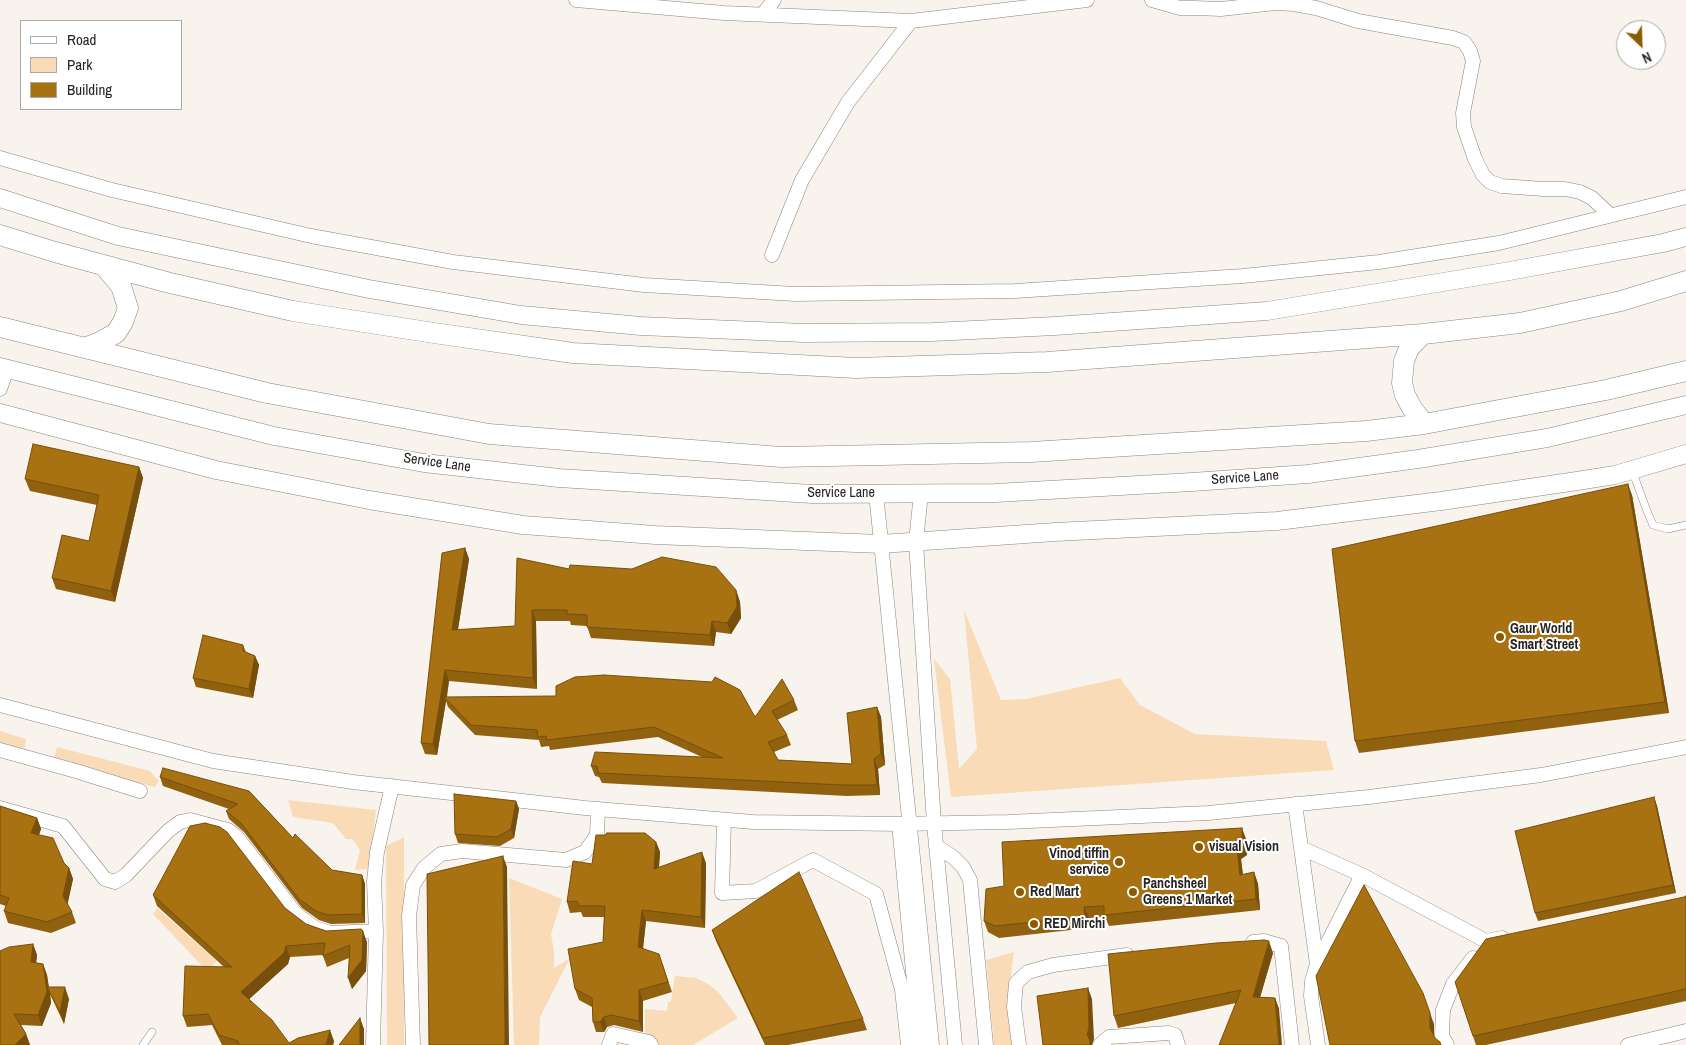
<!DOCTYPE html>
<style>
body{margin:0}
#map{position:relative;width:1686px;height:1045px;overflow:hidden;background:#f8f3ec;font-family:"Archivo Narrow",sans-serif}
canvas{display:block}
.legend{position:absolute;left:20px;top:20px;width:162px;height:90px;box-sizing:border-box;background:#fff;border:1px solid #a9a8a7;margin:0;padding:6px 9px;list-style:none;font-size:15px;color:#272523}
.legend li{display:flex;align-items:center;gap:10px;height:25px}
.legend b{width:25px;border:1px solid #a9a8a7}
.north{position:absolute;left:1616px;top:20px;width:50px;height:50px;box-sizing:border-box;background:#fff;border:1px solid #a9a8a7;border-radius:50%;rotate:156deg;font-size:14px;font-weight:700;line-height:20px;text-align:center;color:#272523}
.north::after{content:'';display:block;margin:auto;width:18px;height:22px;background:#8b5b01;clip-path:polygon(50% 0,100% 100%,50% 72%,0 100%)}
</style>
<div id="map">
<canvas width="1686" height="1045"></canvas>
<ul class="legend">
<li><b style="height:6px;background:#fff"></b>Road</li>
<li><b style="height:14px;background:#f9dcb7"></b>Park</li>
<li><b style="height:14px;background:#a87111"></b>Building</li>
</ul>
<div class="north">N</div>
</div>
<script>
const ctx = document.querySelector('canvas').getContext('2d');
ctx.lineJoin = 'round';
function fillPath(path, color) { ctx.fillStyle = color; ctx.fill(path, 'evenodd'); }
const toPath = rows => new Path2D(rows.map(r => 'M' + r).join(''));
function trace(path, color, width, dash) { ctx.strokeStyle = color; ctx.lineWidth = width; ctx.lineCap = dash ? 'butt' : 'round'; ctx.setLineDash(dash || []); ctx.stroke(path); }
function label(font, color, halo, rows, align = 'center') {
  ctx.font = font + ' "Archivo Narrow",sans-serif'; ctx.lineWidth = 4; ctx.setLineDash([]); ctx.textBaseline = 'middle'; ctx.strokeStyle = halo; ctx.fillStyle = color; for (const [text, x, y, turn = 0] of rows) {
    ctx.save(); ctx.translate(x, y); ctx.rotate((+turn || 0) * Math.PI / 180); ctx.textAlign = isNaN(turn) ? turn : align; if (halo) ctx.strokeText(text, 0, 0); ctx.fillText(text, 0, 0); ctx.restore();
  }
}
const green = toPath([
 [964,610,1001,700,1026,699,1120,678,1140,705,1195,734,1326,741,1334,770,951,797,934,659,950,679,959,769,977,749],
 [0,731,26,739,25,747,18,750,0,745],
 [57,747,150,771,159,781,155,787,54,760],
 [288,800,376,810,369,869,355,870,360,850,352,839,346,839,333,823,293,817],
 [404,837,404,1045,387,1045,386,846],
 [509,878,562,899,551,934,554,952,554,968,570,958,540,1017,539,1045,514,1045],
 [157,908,217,961,207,971,153,914],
 [1014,952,1008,998,1013,1045,994,1045,986,960],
 [675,976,696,978,710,985,719,993,738,1018,693,1045,655,1045,645,1032,645,1009,667,1011,668,1002,671,1002]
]);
const service = toPath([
 [1632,470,1647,511,1653,525,1668,529,1686,525],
 [143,1045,152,1032]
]);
const minor = toPath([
 [576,0,724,13,911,21,1087,0],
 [1152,0,1180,8,1194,8,1221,9,1275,3,1294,4,1316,8,1358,21,1453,38,1464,42,1470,51,1473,61,1463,113,1464,127,1475,159,1483,175,1490,182,1502,186,1543,189,1565,189,1580,192,1592,198,1610,215],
 [763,14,774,0],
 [0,158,112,190,311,236,453,262,644,285,795,294,1015,291,1243,276,1379,262,1499,243,1686,197],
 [772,255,802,180,848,102,911,21],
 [0,389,7,369],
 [876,493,932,1045],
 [921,493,916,542,934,824,955,1045],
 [0,705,213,761,353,782,585,808,753,822,899,824,1008,822,1208,813,1369,797,1541,775,1686,747],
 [0,750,76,771,140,791],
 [1295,804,1317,964],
 [0,808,63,826,105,879,115,882,126,875,168,831,180,822,190,820,228,830,237,837,296,914,315,928,330,933,376,931],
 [724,820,722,893,756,891,813,860,876,894,902,990,908,1045],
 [899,824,920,1045],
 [936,846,953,857,963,867,970,880,986,1045],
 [1301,848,1362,875,1486,941,1502,938],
 [1253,942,1264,941,1281,946,1292,1045],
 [373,1045,376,931,374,882,377,852,392,786],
 [413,1045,409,916,413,885,424,868,441,854,462,851,566,860,585,852,597,835,598,809],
 [609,1045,613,1034,649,1042,651,1045],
 [1019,1045,1014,1007,1016,983,1028,972,1053,965,1127,955],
 [1100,1045,1109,1037,1169,1033,1175,1035,1178,1045],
 [1318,1045,1311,996,1312,981,1317,964,1362,875],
 [1447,1045,1442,1036,1443,1010,1453,984,1473,958],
 [1628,1045,1686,1031]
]);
const tertiary = toPath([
 [0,198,118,236,369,289,521,315,641,326,804,333,932,332,1055,326,1267,311,1504,272,1663,243,1686,237],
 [0,367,274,436,424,463,559,478,812,494,995,493,1192,482,1308,474,1418,459,1547,438,1686,405],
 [0,413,216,470,369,500,523,525,655,535,881,544,1055,532,1277,521,1441,501,1577,481,1615,475,1686,454]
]);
const secondary = toPath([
 [0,235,55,252,170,283,293,311,434,333,573,353,856,368,1047,362,1423,334,1520,323,1621,301,1686,281],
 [0,327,267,393,489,434,781,457,1031,452,1366,431,1424,424,1606,390,1686,371],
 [1423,334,1409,348,1404,361,1402,383,1405,395,1412,408,1424,424],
 [84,348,100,342,116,333,123,322,128,308,121,286,105,267]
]);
const wall = toPath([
 [139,467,143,478,115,602,56,589,52,578,89,541,97,505,30,491,25,479],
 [1632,495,1669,713,1359,753,1355,741],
 [465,548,469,559,458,630,515,626,569,569,736,590,740,602,741,618,731,634,716,632,714,646,591,638,587,626,571,625,570,621,536,621,537,689,449,681,447,697,755,717,794,700,798,710,777,720,787,735,791,745,774,752,778,760,852,764,877,707,881,717,885,765,878,769,880,795,847,796,602,783,599,777,595,776,591,766,702,757,658,737,550,750,549,746,541,747,539,740,475,735,448,707,446,701,437,755,425,754,421,743],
 [243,645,246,652,255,656,259,665,253,698,196,687,193,678],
 [160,777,249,791,293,838,332,870,362,875,365,884,365,923,331,924,319,920,302,908,244,832,229,819,226,811,229,809,163,786],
 [1654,797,1657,806,1676,893,1538,921,1535,913],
 [516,801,519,809,514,838,500,846,458,843,455,834],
 [0,806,37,818,41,829,39,835,69,868,73,879,67,904,72,912,76,923,51,933,8,923,4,911,6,906,0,904],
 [1246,839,1247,855,1241,859,1243,875,1254,872,1258,884,1260,910,1109,926,1105,917,1089,918,1089,928,999,938,988,932,984,921],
 [656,842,660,852,659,867,706,863,705,928,646,921,643,948,663,965,672,992,643,1001,643,1032,614,1025,607,1027,604,1032,596,1032,593,1022,592,1007,579,1000,575,989,603,942,604,917,583,917,581,912,570,913,567,902,592,864],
 [153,895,285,908,306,924,326,931,367,942,366,971,352,989,349,958,327,967,323,956,323,955,290,957,288,964,249,999,289,1043,334,1041,333,1045,222,1045,212,1025,187,1027,183,1016,224,967,157,906],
 [1686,896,1686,1001,1486,1045,1476,1045,1473,1036],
 [712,930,863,1019,867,1030,788,1045,765,1045,716,941],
 [33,944,37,955,36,963,43,964,47,975,49,987,69,999,64,1024,50,994,51,1003,42,1026,21,1025,26,1034,30,1045,0,1045],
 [1273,953,1260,997,1275,998,1279,1009,1236,1003,1118,1028,1114,1016]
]);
const shadedWall = toPath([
 [139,467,143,478,115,602,111,591],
 [1628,484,1632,495,1669,713,1665,702],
 [465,548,469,559,456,641,452,630],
 [736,590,740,602,741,618,731,634,727,623],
 [532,610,536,621,537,689,533,678],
 [712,621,716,632,714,646,710,635],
 [255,656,259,665,253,698,249,689],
 [445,670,449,681,446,699,444,697,446,701,437,755,433,744],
 [877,707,881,717,885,765,881,754],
 [874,759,878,769,880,795,877,785],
 [1654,797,1657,806,1676,893,1673,885],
 [516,801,519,809,514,838,511,829],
 [37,818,41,829,35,845,31,833],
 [1242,828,1246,839,1247,855,1241,859,1244,886,1240,875,1237,848],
 [656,842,660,852,658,879,654,869],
 [702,852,706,863,705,928,701,917],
 [503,856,507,867,509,1045,505,1045],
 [69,868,73,879,67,907,63,896],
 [1254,872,1258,884,1260,910,1256,899],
 [362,875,365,884,365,923,362,914],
 [1084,907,1089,918,1089,928,1085,917],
 [642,910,646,921,642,957,638,947],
 [363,931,367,942,366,971,352,989,348,978],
 [1269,941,1273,953,1257,1008,1253,997],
 [33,944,37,955,35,973,31,962],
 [286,946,290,957,288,964,245,1003,241,992],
 [43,964,47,975,49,991,47,987,50,994,51,1003,42,1026,38,1015],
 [65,987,69,999,64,1024,60,1012],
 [1088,988,1092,999,1094,1039,1092,1045,1090,1045,1087,1035],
 [639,990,643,1001,643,1032,639,1021],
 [1275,998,1279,1009,1282,1045,1279,1045],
 [1427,1005,1434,1024,1434,1040,1430,1028],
 [604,1017,607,1027,604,1032,600,1022],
 [360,1018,364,1029,364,1045,360,1045],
 [330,1030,334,1041,333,1045,326,1045],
 [26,1034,30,1045,15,1045]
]);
const building = toPath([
 [33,444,139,467,111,591,52,578,62,535,89,541,99,495,25,479,33,444],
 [1628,484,1665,702,1355,741,1332,549,1628,484],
 [465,548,452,630,515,626,517,558,569,569,570,565,632,569,662,557,716,567,736,590,737,607,727,623,712,621,710,635,587,627,587,615,567,614,567,610,532,610,533,678,445,670,433,744,421,743,442,553,465,548],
 [203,635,243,645,243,651,255,656,249,689,193,678,203,635],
 [604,675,712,682,715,677,740,690,755,717,782,679,794,700,772,711,787,735,768,742,778,760,852,764,847,713,877,707,881,754,874,759,877,785,843,785,598,773,597,766,591,766,595,752,723,758,654,727,547,740,546,736,538,737,537,730,471,725,444,697,556,696,556,686,575,677,604,675],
 [163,768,249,791,293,838,295,834,332,870,362,875,362,914,328,915,316,911,299,899,241,823,226,811,238,804,160,777,163,768],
 [454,794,516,801,511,829,497,837,455,834,454,794],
 [1654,797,1673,885,1535,913,1515,831,1654,797],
 [0,806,37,818,31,833,53,838,64,863,69,868,63,896,72,912,47,922,4,911,9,898,0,895,0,806],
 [205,823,220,827,227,832,285,908,306,924,326,931,361,929,363,931,362,960,348,978,350,945,323,956,325,943,286,946,284,953,241,992,272,1020,289,1043,298,1038,330,1030,326,1045,239,1045,238,1041,219,1035,208,1014,183,1016,185,966,232,967,153,895,190,826,205,823],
 [1242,828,1242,844,1237,848,1240,875,1254,872,1256,899,1104,915,1104,906,1084,907,1085,917,995,926,984,921,986,889,1004,886,1002,842,1242,828],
 [607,833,645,833,656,842,654,869,702,852,701,917,642,910,638,947,659,954,668,982,639,990,639,1021,611,1015,604,1017,600,1022,593,1022,592,998,575,989,568,949,603,942,605,906,579,906,577,901,567,902,573,861,592,864,596,835,605,835,607,833],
 [503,856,505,1045,429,1045,427,874,503,856],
 [799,872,863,1019,763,1038,712,930,799,872],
 [1364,885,1423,993,1430,1013,1430,1028,1435,1038,1440,1042,1441,1045,1330,1045,1316,976,1364,885],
 [1686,896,1686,989,1473,1036,1455,982,1486,939,1684,897,1686,896],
 [1264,940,1269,941,1253,997,1275,998,1279,1045,1219,1045,1241,990,1114,1016,1108,954,1216,943,1264,940],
 [33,944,31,962,43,964,47,992,38,1015,14,1014,26,1034,15,1045,0,1045,0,951,9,947,33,944],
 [47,987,65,987,60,1012,47,987],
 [1088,988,1089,1028,1087,1035,1090,1040,1090,1045,1043,1045,1037,996,1088,988],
 [360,1018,360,1045,339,1045,360,1018]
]);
const markers = [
 [1500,637,5,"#8b5b01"],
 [1199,847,5,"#8b5b01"],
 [1119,862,5,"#8b5b01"],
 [1020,892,5,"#8b5b01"],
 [1133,892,5,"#8b5b01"],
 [1034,924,5,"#8b5b01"]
];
const streetNames = [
 ["Service Lane",437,463,8],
 ["Service Lane",1245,478,-4],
 ["Service Lane",841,493]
];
const poiNames = [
 ["Gaur World",1510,629],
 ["Smart Street",1510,645],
 ["visual Vision",1209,847],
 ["Vinod tiffin",1109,854,"right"],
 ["service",1109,870,"right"],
 ["Panchsheel",1143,884],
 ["Greens 1 Market",1143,900],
 ["Red Mart",1030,892],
 ["RED Mirchi",1044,924]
];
fillPath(green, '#f9dcb7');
trace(service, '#89847e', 8);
trace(minor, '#89847e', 15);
trace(tertiary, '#89847e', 19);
trace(secondary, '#89847e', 21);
trace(service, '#fff', 7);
trace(minor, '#fff', 14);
trace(tertiary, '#fff', 18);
trace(secondary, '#fff', 20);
fillPath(wall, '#90610f');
fillPath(shadedWall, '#764f0c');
fillPath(building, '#a87111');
trace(building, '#764f0c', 1);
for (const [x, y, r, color] of markers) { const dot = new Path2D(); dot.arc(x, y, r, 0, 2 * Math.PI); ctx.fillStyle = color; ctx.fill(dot); trace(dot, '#fff', 2); }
label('14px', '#272523', '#fff', streetNames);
label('bold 14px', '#272523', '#fff', poiNames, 'left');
</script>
